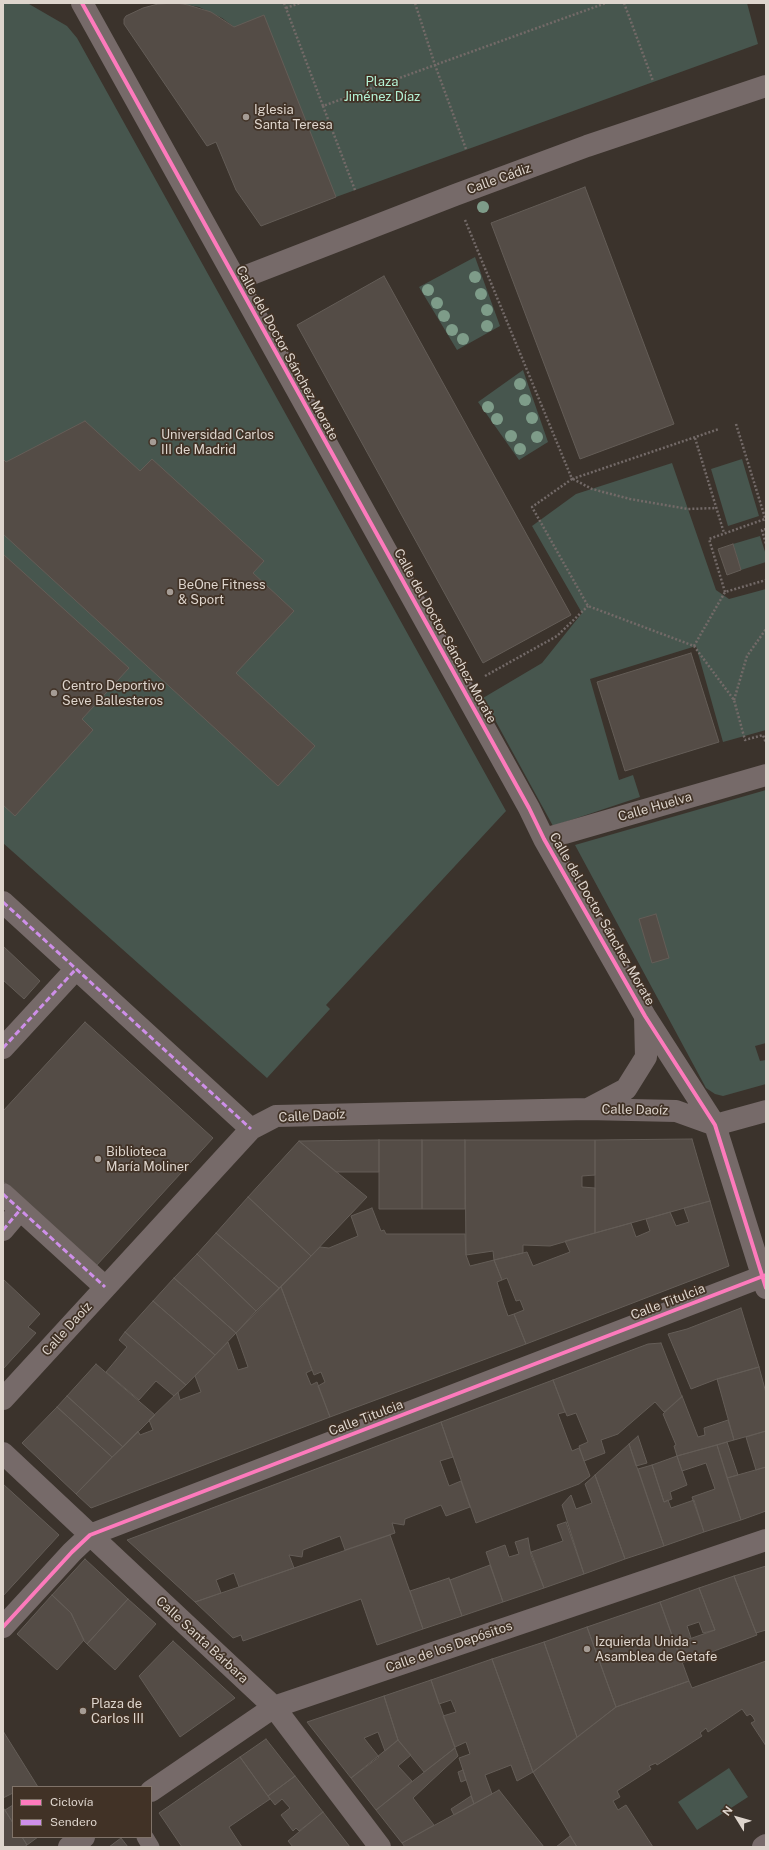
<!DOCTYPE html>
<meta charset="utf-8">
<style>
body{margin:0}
#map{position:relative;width:769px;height:1850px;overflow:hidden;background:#3b332c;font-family:"Public Sans",sans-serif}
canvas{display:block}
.frame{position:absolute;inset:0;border:4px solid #ded5cd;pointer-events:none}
.legend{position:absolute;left:12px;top:1786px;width:140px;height:52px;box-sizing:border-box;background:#413226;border:1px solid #807369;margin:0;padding:5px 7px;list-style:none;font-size:12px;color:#ded5cd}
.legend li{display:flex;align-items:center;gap:8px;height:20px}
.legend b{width:20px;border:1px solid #807369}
.north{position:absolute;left:717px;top:1798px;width:40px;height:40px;-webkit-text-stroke:3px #413226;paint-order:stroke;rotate:307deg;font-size:11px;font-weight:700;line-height:16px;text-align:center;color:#ded5cd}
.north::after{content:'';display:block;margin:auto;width:14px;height:18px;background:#ded5cd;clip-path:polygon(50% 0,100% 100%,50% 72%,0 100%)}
</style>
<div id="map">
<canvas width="769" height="1850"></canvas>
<div class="frame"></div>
<ul class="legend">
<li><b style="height:5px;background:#fd7abc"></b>Ciclovía</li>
<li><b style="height:5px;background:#ce8fe9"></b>Sendero</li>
</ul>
<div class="north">N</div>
</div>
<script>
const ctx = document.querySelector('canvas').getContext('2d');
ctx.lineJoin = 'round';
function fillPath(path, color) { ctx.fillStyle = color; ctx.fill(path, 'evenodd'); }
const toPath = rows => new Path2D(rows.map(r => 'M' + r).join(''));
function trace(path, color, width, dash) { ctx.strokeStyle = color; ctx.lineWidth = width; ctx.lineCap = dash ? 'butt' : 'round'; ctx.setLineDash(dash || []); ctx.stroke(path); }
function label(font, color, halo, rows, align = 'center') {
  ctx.font = font + ' "Public Sans",sans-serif'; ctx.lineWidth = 3.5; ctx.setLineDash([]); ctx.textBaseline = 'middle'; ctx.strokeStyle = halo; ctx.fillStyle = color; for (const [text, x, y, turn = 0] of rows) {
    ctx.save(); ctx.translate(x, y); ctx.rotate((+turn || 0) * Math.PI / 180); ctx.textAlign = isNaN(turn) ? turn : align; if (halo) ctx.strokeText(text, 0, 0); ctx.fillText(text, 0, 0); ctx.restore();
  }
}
const green = toPath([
 [3,3,29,4,67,26,77,38,506,811,326,1005,330,1009,267,1078,3,843],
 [166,3,747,3,758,44,336,197,234,27,222,18,199,7,188,5],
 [475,257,500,326,457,350,419,287],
 [523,370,548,442,519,460,478,402],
 [742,459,759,516,728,526,711,469],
 [672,463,716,590,729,599,766,589,766,730,723,742,696,646,590,679,619,780,633,775,640,797,553,826,483,698,542,663,582,613,532,526,576,494],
 [760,536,766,555,766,562,741,570,733,544],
 [766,790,766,1043,755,1046,760,1061,766,1060,766,1084,723,1096,715,1094,706,1088,575,845],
 [729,1768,748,1797,697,1830,678,1802]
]);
const building = toPath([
 [177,3,188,5,211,12,234,27,264,15,336,197,261,226,236,190,216,142,207,146,124,24,124,19,126,16,143,8,158,4,177,3],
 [585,187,674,424,580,459,491,223,585,187],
 [384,276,571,615,483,663,297,325,384,276],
 [85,421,140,471,152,459,264,561,253,573,294,611,236,673,315,746,278,786,3,534,3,459,6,462,85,421],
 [733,544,741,570,727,575,718,549,733,544],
 [3,554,129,668,82,719,93,730,15,816,3,805,3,554],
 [691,653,719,742,625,771,597,682,691,653],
 [656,914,669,958,652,963,639,919,656,914],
 [3,946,40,981,24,999,3,980,3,946],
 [85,1022,213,1138,96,1266,3,1181,3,1111,85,1022],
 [692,1139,710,1201,595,1233,595,1140,692,1139],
 [379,1140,422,1140,422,1209,379,1209,379,1140],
 [379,1140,379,1172,336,1172,299,1141,379,1140],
 [422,1140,465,1140,465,1209,422,1209,422,1140],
 [465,1140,595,1140,595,1175,582,1176,582,1187,595,1188,595,1233,550,1246,523,1245,523,1253,494,1260,493,1251,466,1255,465,1140],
 [299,1141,367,1197,311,1256,248,1197,299,1141],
 [248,1197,311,1256,279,1288,216,1233,248,1197],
 [710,1201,729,1266,526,1344,514,1314,524,1310,520,1300,516,1301,507,1278,502,1280,494,1260,527,1252,533,1266,570,1252,565,1241,595,1233,631,1223,636,1237,650,1231,646,1219,670,1212,676,1226,689,1222,684,1208,710,1201],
 [372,1208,381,1231,384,1230,386,1234,465,1234,466,1255,470,1266,494,1260,502,1280,497,1282,504,1305,508,1316,514,1314,526,1344,330,1417,318,1386,325,1382,321,1372,314,1375,281,1287,320,1247,329,1248,358,1236,351,1216,372,1208],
 [216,1233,279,1288,256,1311,197,1254,216,1233],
 [197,1254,256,1311,236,1333,174,1278,197,1254],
 [174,1278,236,1333,215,1355,153,1301,174,1278],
 [3,1279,40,1314,28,1327,36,1333,3,1369,3,1279],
 [281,1287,312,1370,306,1373,311,1385,317,1382,330,1417,91,1508,76,1494,138,1431,140,1435,153,1430,149,1420,178,1392,180,1400,201,1392,195,1376,228,1342,238,1370,248,1367,236,1333,281,1287],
 [153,1301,215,1355,186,1385,125,1332,153,1301],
 [741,1308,759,1367,717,1379,691,1389,668,1334,687,1329,741,1308],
 [125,1332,173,1374,186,1385,174,1396,156,1381,139,1400,106,1372,127,1347,119,1340,125,1332],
 [661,1343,682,1397,664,1412,655,1402,618,1434,601,1440,605,1453,584,1461,579,1446,588,1442,576,1413,567,1416,553,1380,648,1344,661,1343],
 [96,1364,155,1415,123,1447,67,1396,96,1364],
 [759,1367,766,1393,766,1431,734,1440,717,1379,759,1367],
 [553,1380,565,1412,558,1414,572,1451,579,1448,590,1476,579,1484,476,1523,441,1422,553,1380],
 [67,1396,123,1447,112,1457,57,1407,67,1396],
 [682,1396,698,1437,705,1435,704,1428,728,1420,734,1440,677,1456,674,1446,676,1445,663,1414,682,1396],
 [57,1407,112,1457,76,1494,22,1443,57,1407],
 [441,1422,453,1457,440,1461,449,1486,461,1481,470,1507,446,1516,441,1505,405,1519,404,1525,392,1523,395,1533,345,1550,340,1536,303,1550,302,1557,289,1555,294,1568,239,1587,234,1573,216,1580,221,1593,195,1602,127,1540,441,1422],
 [766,1431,766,1467,756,1470,746,1437,766,1431],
 [638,1436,647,1463,636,1466,629,1444,638,1436],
 [727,1442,738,1475,727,1478,717,1445,727,1442],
 [629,1444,664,1546,625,1559,595,1475,629,1444],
 [717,1445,741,1520,704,1532,692,1497,715,1489,706,1463,682,1471,677,1456,717,1445],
 [677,1456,687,1485,670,1492,672,1499,664,1502,652,1465,677,1456],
 [652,1465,664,1502,668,1500,671,1508,694,1500,704,1532,664,1546,638,1469,652,1465],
 [766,1467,766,1511,741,1520,727,1478,766,1467],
 [595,1475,625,1559,584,1574,562,1505,571,1495,576,1509,592,1503,585,1484,595,1475],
 [3,1484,59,1535,3,1596,3,1484],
 [566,1522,584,1574,544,1588,531,1552,563,1541,557,1525,566,1522],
 [390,1535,423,1629,377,1645,361,1599,243,1641,241,1635,233,1638,195,1602,390,1535],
 [528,1538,531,1555,544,1588,503,1602,486,1552,505,1545,509,1557,519,1554,515,1542,528,1538],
 [85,1559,128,1599,87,1644,84,1641,71,1613,52,1595,85,1559],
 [490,1565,503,1602,462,1616,450,1580,490,1565],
 [766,1566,766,1630,756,1633,734,1576,766,1566],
 [734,1576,757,1635,682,1663,675,1644,715,1630,699,1588,734,1576],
 [449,1578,462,1616,423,1629,410,1591,449,1578],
 [699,1588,715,1630,703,1633,699,1622,687,1626,691,1638,675,1644,660,1602,699,1588],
 [52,1595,71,1613,84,1640,57,1670,17,1634,52,1595],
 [128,1599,156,1624,115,1670,87,1644,128,1599],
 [660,1602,689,1681,616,1707,587,1627,660,1602],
 [587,1627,616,1707,577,1737,544,1642,587,1627],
 [173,1641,235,1698,180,1737,139,1676,173,1641],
 [544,1642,577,1737,533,1772,492,1659,544,1642],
 [492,1659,533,1772,517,1781,511,1765,485,1775,492,1794,474,1804,459,1758,470,1754,466,1742,455,1747,443,1716,456,1712,451,1700,439,1704,431,1680,492,1659],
 [766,1661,766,1746,751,1723,755,1721,753,1717,750,1714,747,1716,742,1709,708,1732,706,1728,700,1733,702,1736,657,1765,656,1763,649,1766,651,1769,617,1791,620,1797,613,1801,618,1810,626,1805,653,1847,577,1847,533,1772,616,1707,689,1681,692,1688,766,1661],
 [431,1680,455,1748,424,1772,398,1740,384,1696,431,1680],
 [384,1696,398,1740,385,1751,378,1732,364,1738,379,1757,351,1778,307,1722,384,1696],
 [3,1731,38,1787,13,1787,13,1793,3,1798,3,1731],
 [266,1739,295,1776,268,1796,240,1757,266,1739],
 [398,1740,411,1755,398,1766,412,1781,376,1810,351,1778,398,1740],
 [455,1748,458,1756,413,1798,434,1825,402,1843,376,1810,455,1748],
 [240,1757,270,1799,229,1827,242,1847,182,1847,159,1813,240,1757],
 [463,1770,466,1780,461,1782,458,1772,463,1770],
 [295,1776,323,1812,299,1831,296,1828,293,1831,281,1815,290,1808,282,1799,275,1805,268,1796,295,1776],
 [499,1790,544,1847,405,1847,402,1843,499,1790],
 [471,1796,474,1804,454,1815,451,1809,471,1796],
 [13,1805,13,1823,5,1810,13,1805],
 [4,1809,13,1823,13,1837,22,1837,27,1845,24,1847,3,1847,4,1809],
 [323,1812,350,1847,293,1847,288,1841,323,1812],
 [570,1836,577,1847,556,1847,570,1836],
 [22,1837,38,1837,27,1845,22,1837],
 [121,1838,128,1847,109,1847,121,1838]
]);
const path = toPath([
 [284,3,323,106],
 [624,3,653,81],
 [286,8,300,3],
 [466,149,435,65,606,3],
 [355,190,323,106,435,65,415,3],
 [465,220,572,479,532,507,588,606,694,646,725,592,766,580],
 [736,424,766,521],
 [695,438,724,533],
 [572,479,719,429],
 [573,479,592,489,630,499,688,509,716,508],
 [766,529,762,530,766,544],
 [725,592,709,539,765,519],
 [694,646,734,700,745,740,763,735,766,743],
 [485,676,557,636,588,606],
 [734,700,747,656,766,629]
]);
const lane = toPath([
 [145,1837,151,1847]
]);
const street = toPath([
 [82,3,529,808,544,839,645,1016,715,1125,766,1288],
 [236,280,455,195,587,146,766,86],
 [544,839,766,775],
 [3,902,251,1129],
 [3,1048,76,969],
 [590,1108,626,1089,646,1057,645,1016],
 [715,1125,766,1111],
 [3,1194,105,1287],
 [3,1230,20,1210],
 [3,1399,251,1129,276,1116,587,1109,676,1111,715,1125],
 [3,1453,274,1707,380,1847],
 [3,1627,72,1552,90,1535,766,1275],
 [151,1791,274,1707,766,1540],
 [69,1847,84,1837],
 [763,1847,766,1845]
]);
const quiet = toPath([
 [3,902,251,1129],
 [3,1048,76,969],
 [3,1194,105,1287],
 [3,1230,20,1210]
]);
const cycleway = toPath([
 [82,3,529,808,544,839,645,1016,715,1125,766,1288],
 [3,1627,72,1552,90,1535,766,1275]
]);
const trees = [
 [483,207],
 [475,277],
 [428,290],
 [481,294],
 [437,303],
 [487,310],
 [444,316],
 [487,326],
 [452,330],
 [463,339],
 [520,384],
 [525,400],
 [488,407],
 [532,418],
 [497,419],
 [511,436],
 [537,437],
 [520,449]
];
const markers = [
 [246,117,4,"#a59c95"],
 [153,442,4,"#a59c95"],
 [170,592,4,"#a59c95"],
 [54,693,4,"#a59c95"],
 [98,1159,4,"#a59c95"],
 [587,1649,4,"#a59c95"],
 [83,1711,4,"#a59c95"]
];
const parkNames = [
 ["Plaza",382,82],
 ["Jiménez Díaz",382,97]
];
const poiNames = [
 ["Iglesia",254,110],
 ["Santa Teresa",254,125],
 ["Universidad Carlos",161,435],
 ["III de Madrid",161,450],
 ["BeOne Fitness",178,585],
 ["& Sport",178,600],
 ["Centro Deportivo",62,686],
 ["Seve Ballesteros",62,701],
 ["Biblioteca",106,1152],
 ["María Moliner",106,1167],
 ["Izquierda Unida -",595,1642],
 ["Asamblea de Getafe",595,1657],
 ["Plaza de",91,1704],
 ["Carlos III",91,1719]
];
const streetNames = [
 ["Calle Cádiz",499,179,-20],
 ["Calle del Doctor Sánchez Morate",287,353,61],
 ["Calle del Doctor Sánchez Morate",445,636,61],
 ["Calle Huelva",655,807,-16],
 ["Calle del Doctor Sánchez Morate",602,919,60],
 ["Calle Daoíz",635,1110,1],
 ["Calle Daoíz",312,1116,-3],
 ["Calle Titulcia",668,1302,-21],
 ["Calle Daoíz",67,1329,-48],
 ["Calle Titulcia",366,1418,-21],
 ["Calle Santa Bárbara",202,1640,43],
 ["Calle de los Depósitos",449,1647,-19]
];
fillPath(green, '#47564e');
fillPath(building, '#544c46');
trace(building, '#645d57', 1);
trace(path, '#736a68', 2.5, [2, 2]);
trace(lane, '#766a69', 17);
trace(street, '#766a69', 22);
trace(quiet, '#ce8fe9', 3, [6, 3]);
trace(cycleway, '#fd7abc', 4);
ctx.fillStyle = '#7e9c89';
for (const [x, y] of trees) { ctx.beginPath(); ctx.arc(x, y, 6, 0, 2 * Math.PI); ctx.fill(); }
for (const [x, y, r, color] of markers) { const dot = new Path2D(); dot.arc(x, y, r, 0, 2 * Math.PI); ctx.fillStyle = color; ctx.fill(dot); trace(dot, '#413226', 1.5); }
label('13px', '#b4f2d5', '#413226', parkNames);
label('13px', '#ded5cd', '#413226', poiNames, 'left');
label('13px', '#ded5cd', '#413226', streetNames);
</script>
